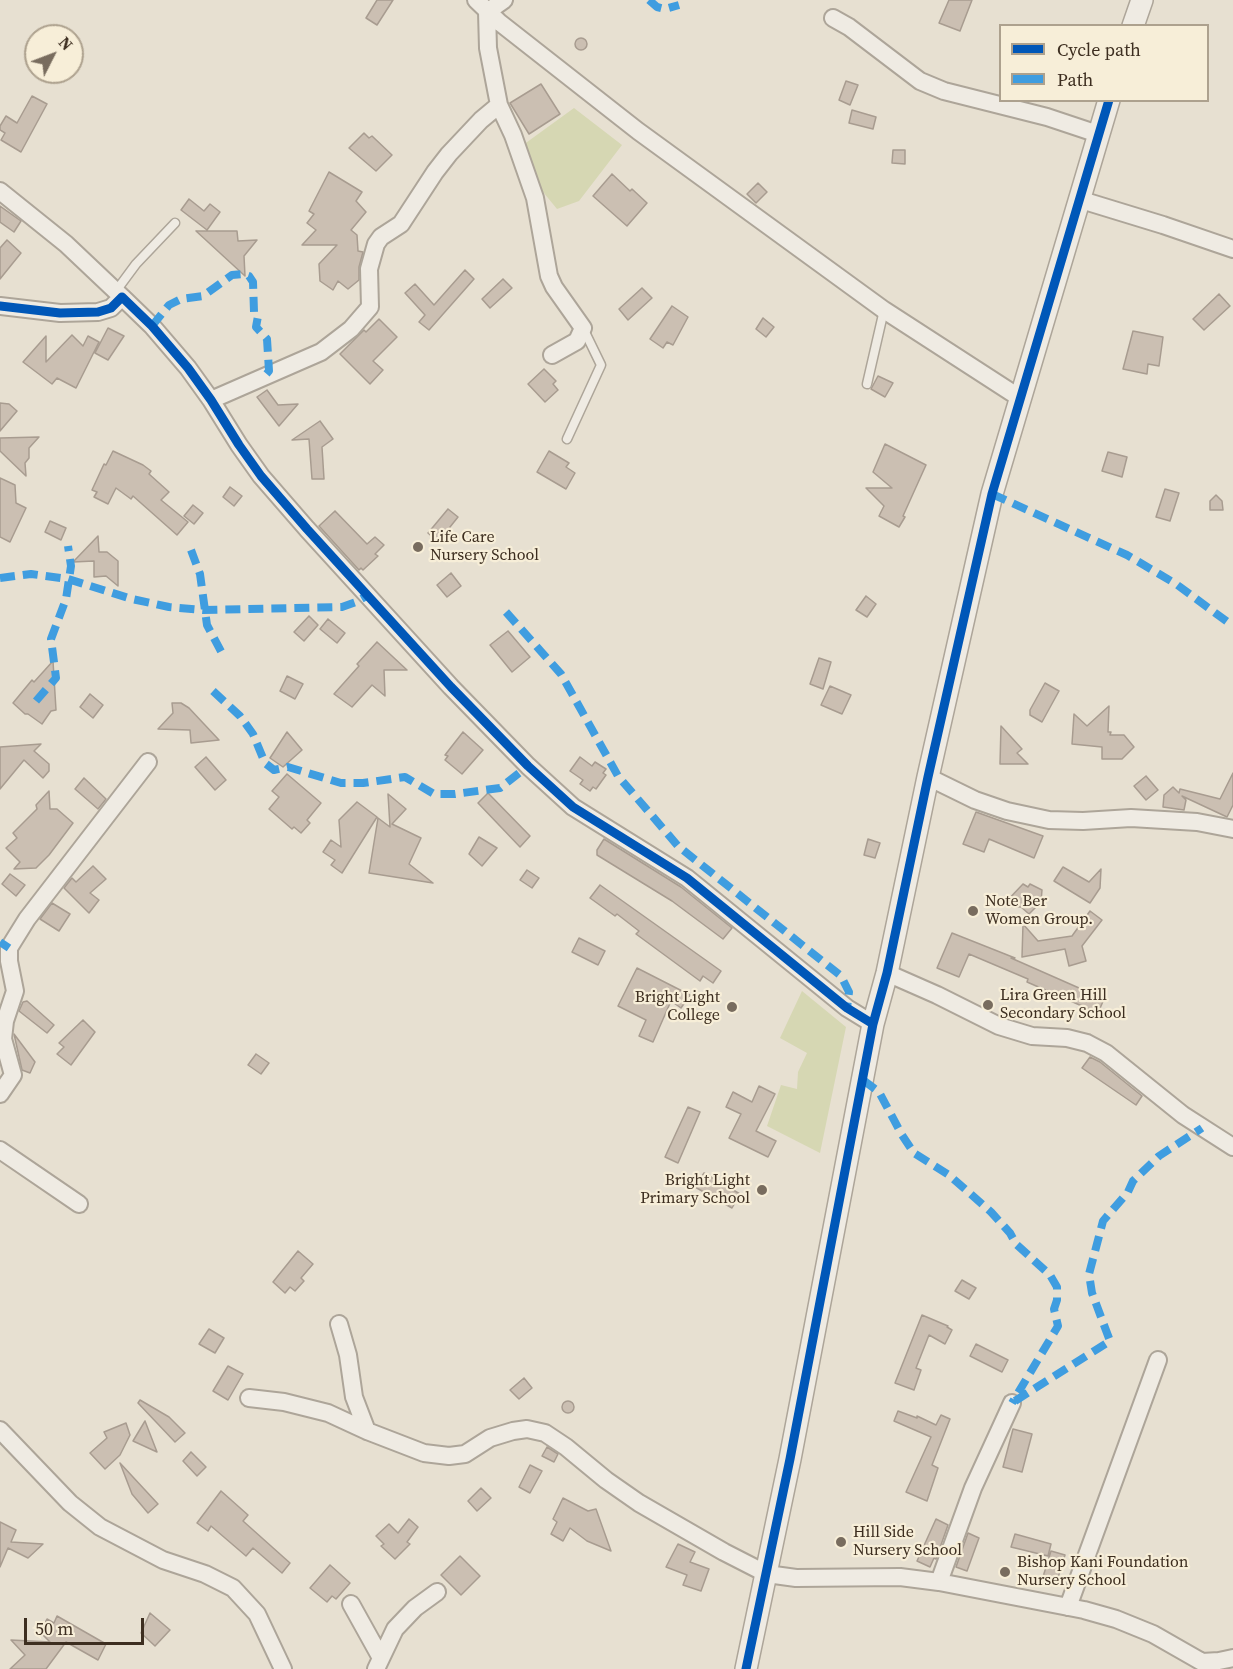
<!DOCTYPE html>
<style>
body{margin:0}
#map{position:relative;width:1233px;height:1669px;overflow:hidden;background:#e7e0d1;font-family:"Source Serif 4",serif}
canvas{display:block}
.legend{position:absolute;left:999px;top:24px;width:210px;height:78px;box-sizing:border-box;background:#f7eed8;border:2px solid #ada18e;margin:0;padding:8px 10px;list-style:none;font-size:18px;color:#3d2e20}
.legend li{display:flex;align-items:center;gap:12px;height:30px}
.legend b{width:30px;border:2px solid #ada18e}
.north{position:absolute;left:24px;top:24px;width:60px;height:60px;box-sizing:border-box;background:#f7eed8;border:2px solid #ada18e;border-radius:50%;rotate:48deg;font-size:16px;font-weight:700;line-height:24px;text-align:center;color:#3d2e20}
.north::after{content:'';display:block;margin:auto;width:21px;height:27px;background:#786c5e;clip-path:polygon(50% 0,100% 100%,50% 72%,0 100%)}
.scale{position:absolute;left:24px;top:1618px;width:120px;height:27px;box-sizing:border-box;border:3px solid #3d2e20;border-top:0;padding-left:8px;font-size:18px;line-height:21px;white-space:nowrap;color:#3d2e20;-webkit-text-stroke:4px #f7eed8;paint-order:stroke}
</style>
<div id="map">
<canvas width="1233" height="1669"></canvas>
<ul class="legend">
<li><b style="height:8px;background:#0057b8"></b>Cycle path</li>
<li><b style="height:8px;background:#3f9de0"></b>Path</li>
</ul>
<div class="north">N</div>
<div class="scale">50 m</div>
</div>
<script>
const ctx = document.querySelector('canvas').getContext('2d');
ctx.lineJoin = 'round';
function fillPath(path, color) { ctx.fillStyle = color; ctx.fill(path, 'evenodd'); }
const toPath = rows => new Path2D(rows.map(r => 'M' + r).join(''));
function trace(path, color, width, dash) { ctx.strokeStyle = color; ctx.lineWidth = width; ctx.lineCap = dash ? 'butt' : 'round'; ctx.setLineDash(dash || []); ctx.stroke(path); }
function label(font, color, halo, rows, align = 'center') {
  ctx.font = font + ' "Source Serif 4",serif'; ctx.lineWidth = 4.5; ctx.setLineDash([]); ctx.textBaseline = 'middle'; ctx.strokeStyle = halo; ctx.fillStyle = color; for (const [text, x, y, turn = 0] of rows) {
    ctx.save(); ctx.translate(x, y); ctx.rotate((+turn || 0) * Math.PI / 180); ctx.textAlign = isNaN(turn) ? turn : align; if (halo) ctx.strokeText(text, 0, 0); ctx.fillText(text, 0, 0); ctx.restore();
  }
}
const green = toPath([
 [574,108,622,145,579,201,557,209,530,176,523,145],
 [802,991,846,1027,820,1153,767,1126,781,1085,797,1089,798,1072,807,1053,780,1038]
]);
const building = toPath([
 [377,0,393,0,377,25,366,18,377,0],
 [949,0,972,0,960,31,939,23,949,0],
 '575 44a6 6 0 1 1 12 0a6 6 0 1 1-12 0Z',
 [846,81,858,85,850,105,839,100,846,81],
 [541,84,560,114,529,134,510,103,541,84],
 [32,96,47,104,21,152,1,140,5,133,0,130,0,126,6,116,17,123,32,96],
 [852,110,876,117,873,129,849,123,852,110],
 [364,133,369,138,372,136,392,155,376,171,349,148,364,133],
 [893,150,905,150,905,164,892,163,893,150],
 [329,172,362,192,356,201,366,212,351,230,357,235,358,251,363,252,359,267,359,280,348,289,338,281,333,290,320,281,319,264,337,245,302,245,316,230,307,223,314,214,309,211,329,172],
 [612,174,630,191,632,189,647,203,627,226,593,196,612,174],
 [758,183,767,192,756,203,747,194,758,183],
 [189,199,204,211,210,204,220,212,207,230,181,210,189,199],
 [0,206,21,221,14,232,0,222,0,206],
 [196,231,237,231,238,241,257,240,244,256,245,276,196,231],
 [7,240,21,253,0,279,0,248,7,240],
 [465,270,474,279,429,330,419,322,425,315,405,293,415,284,434,305,465,270],
 [503,279,512,288,490,308,482,299,503,279],
 [642,288,652,298,628,320,619,309,642,288],
 [1219,294,1230,306,1204,330,1193,319,1219,294],
 [672,306,688,317,673,345,667,342,663,348,650,339,672,306],
 [763,318,774,327,766,337,756,329,763,318],
 [379,319,397,337,373,361,383,370,370,384,340,354,364,330,366,332,379,319],
 [108,328,124,336,108,360,95,353,108,328],
 [1133,331,1163,337,1159,366,1148,364,1147,374,1123,369,1133,331],
 [72,335,83,346,88,336,99,342,76,388,57,378,52,384,23,362,46,336,46,362,72,335],
 [544,369,556,381,553,384,558,390,545,402,528,384,544,369],
 [878,376,893,383,885,397,871,389,878,376],
 [267,390,278,405,298,404,279,426,257,397,267,390],
 [0,403,9,404,17,411,0,431,0,403],
 [320,421,333,439,322,447,324,479,312,479,309,439,292,440,320,421],
 [39,437,29,448,29,458,25,463,26,476,0,451,0,438,39,437],
 [885,444,926,465,903,516,905,517,899,527,879,516,884,506,866,488,892,488,873,472,885,444],
 [113,451,143,465,151,471,149,474,169,492,161,500,188,522,177,535,133,496,131,499,116,488,108,504,94,497,97,492,92,490,104,464,106,465,113,451],
 [549,451,569,463,566,467,575,473,566,489,537,472,549,451],
 [1108,452,1127,457,1122,477,1102,471,1108,452],
 [0,478,15,485,16,503,26,508,10,542,0,537,0,478],
 [230,487,242,496,234,506,223,497,230,487],
 [1165,489,1179,493,1170,521,1156,517,1165,489],
 [1216,495,1222,501,1223,510,1210,510,1210,501,1216,495],
 [193,505,203,513,194,524,184,516,193,505],
 [448,509,458,517,438,542,428,533,448,509],
 [335,511,367,544,375,537,384,545,375,554,378,556,363,570,361,568,359,570,319,526,335,511],
 [50,521,66,528,61,540,45,532,50,521],
 [98,536,99,552,107,552,118,561,118,586,106,576,94,577,94,561,73,562,98,536],
 [451,573,461,586,447,597,437,585,451,573],
 [866,596,876,604,867,617,856,610,866,596],
 [309,616,318,625,304,641,294,632,309,616],
 [328,619,345,633,337,643,320,629,328,619],
 [508,631,530,657,512,672,490,645,508,631],
 [377,642,407,670,384,670,385,696,372,685,352,707,334,694,359,666,357,664,377,642],
 [819,658,831,662,823,689,810,684,819,658],
 [53,661,56,710,51,711,42,724,28,714,25,714,13,703,32,680,34,682,53,661],
 [287,676,303,684,295,699,280,691,287,676],
 [1045,683,1059,691,1042,722,1030,715,1030,710,1045,683],
 [830,686,851,695,842,714,821,705,830,686],
 [90,694,103,705,93,718,80,707,90,694],
 [172,703,181,703,189,708,219,740,191,743,190,730,158,729,173,713,172,703],
 [1109,706,1108,732,1111,732,1110,735,1124,735,1134,747,1122,759,1102,759,1102,747,1072,744,1074,714,1087,726,1109,706],
 [1001,726,1022,749,1017,753,1028,764,1000,764,1001,726],
 [287,732,302,750,283,767,270,758,287,732],
 [463,732,483,750,462,774,445,760,448,756,445,755,463,732],
 [41,744,34,751,49,764,49,771,43,778,24,760,0,789,0,747,41,744],
 [206,757,226,780,215,790,195,767,206,757],
 [580,757,592,766,595,762,606,769,603,773,606,775,596,789,593,787,590,791,580,784,583,780,570,771,580,757],
 [1233,773,1233,805,1227,817,1182,796,1186,800,1184,810,1163,807,1164,795,1173,787,1179,793,1180,789,1220,799,1233,773],
 [287,774,321,803,307,820,310,823,301,833,294,827,292,829,269,809,279,797,272,791,287,774],
 [1146,776,1158,790,1146,800,1134,786,1146,776],
 [84,778,106,799,98,809,75,789,84,778],
 [49,791,50,809,57,809,73,823,49,855,36,868,14,869,20,862,6,848,17,838,13,833,37,809,36,805,49,791],
 [488,793,530,836,520,847,478,803,488,793],
 [388,794,406,809,392,824,421,838,409,864,433,883,369,873,378,818,390,827,388,794],
 [357,802,377,817,342,873,331,865,335,860,323,852,331,840,341,847,339,820,357,802],
 [976,812,1043,836,1034,858,989,839,984,852,963,844,976,812],
 [479,837,497,848,482,866,469,854,479,837],
 [604,839,681,887,732,928,723,939,672,901,597,855,597,850,604,839],
 [868,839,880,843,875,858,864,855,868,839],
 [93,866,106,879,90,893,99,900,89,913,64,888,72,878,76,882,93,866],
 [1063,867,1089,882,1101,869,1100,888,1090,903,1054,881,1063,867],
 [527,870,539,878,532,888,520,880,527,870],
 [10,874,25,885,16,896,2,884,10,874],
 [1023,884,1028,887,1030,884,1042,890,1041,902,1029,914,1021,907,1002,906,1023,884],
 [600,885,721,971,713,983,703,976,700,981,636,934,639,931,617,914,615,916,590,898,600,885],
 [52,903,70,914,59,931,40,919,52,903],
 [1090,911,1102,920,1082,946,1086,961,1069,966,1065,949,1022,957,1023,924,1038,941,1072,936,1090,911],
 [952,933,1015,958,1011,958,1104,999,1098,1013,1027,982,1028,979,969,954,959,977,937,968,952,933],
 [579,938,605,951,598,965,572,952,579,938],
 [637,968,690,995,681,1008,671,1001,653,1042,639,1036,646,1020,618,1006,637,968],
 [27,1001,54,1025,47,1033,19,1011,23,1002,27,1001],
 [83,1020,95,1032,71,1065,57,1054,64,1047,59,1043,83,1020],
 [14,1034,35,1062,30,1073,22,1070,14,1034],
 [256,1054,269,1063,261,1074,248,1065,256,1054],
 [1090,1057,1100,1062,1142,1096,1136,1105,1082,1068,1090,1057],
 [759,1086,775,1094,756,1131,776,1141,768,1157,729,1138,741,1114,726,1107,733,1092,752,1102,759,1086],
 [688,1107,700,1112,678,1163,665,1157,688,1107],
 [704,1173,740,1194,732,1208,695,1187,704,1173],
 [298,1251,313,1264,301,1278,304,1281,295,1291,290,1287,285,1293,273,1282,298,1251],
 [962,1280,976,1288,969,1299,955,1291,962,1280],
 [922,1315,948,1326,947,1327,952,1330,945,1344,929,1335,916,1368,921,1370,914,1390,895,1383,922,1315],
 [209,1329,224,1338,215,1353,199,1344,209,1329],
 [976,1344,1008,1360,1002,1372,970,1356,976,1344],
 [228,1366,243,1374,228,1400,213,1391,228,1366],
 [524,1378,532,1388,519,1399,510,1390,524,1378],
 [140,1400,169,1417,185,1433,175,1442,138,1403,140,1400],
 '562 1407a6 6 0 1 1 12 0a6 6 0 1 1-12 0Z',
 [898,1411,917,1418,917,1416,936,1425,941,1415,950,1419,932,1465,938,1468,927,1501,906,1492,931,1437,894,1421,898,1411],
 [145,1421,157,1452,133,1441,145,1421],
 [126,1423,130,1435,120,1455,105,1469,90,1453,107,1438,104,1432,126,1423],
 [1013,1429,1032,1434,1022,1472,1003,1467,1013,1429],
 [547,1447,558,1454,554,1462,542,1456,547,1447],
 [191,1452,206,1467,197,1476,183,1461,191,1452],
 [120,1463,158,1504,148,1513,132,1494,120,1463],
 [530,1465,542,1471,530,1493,519,1487,530,1465],
 [481,1488,491,1498,477,1511,468,1501,481,1488],
 [221,1491,248,1515,243,1521,290,1563,282,1573,253,1548,246,1556,211,1526,208,1531,197,1523,221,1491],
 [563,1498,588,1511,596,1509,611,1551,587,1541,570,1528,563,1541,551,1534,557,1522,553,1519,563,1498],
 [409,1519,418,1527,407,1542,410,1544,395,1559,381,1546,384,1544,376,1536,389,1524,398,1533,409,1519],
 [936,1519,948,1525,936,1559,934,1558,930,1567,917,1561,936,1519],
 [0,1522,16,1530,11,1542,43,1544,28,1558,8,1548,0,1567,0,1522],
 [968,1533,979,1538,967,1571,956,1567,968,1533],
 [1015,1534,1051,1544,1048,1556,1011,1547,1015,1534],
 [678,1544,695,1552,690,1562,709,1569,701,1591,683,1585,687,1575,666,1567,678,1544],
 [1051,1551,1065,1555,1056,1584,1042,1580,1051,1551],
 [460,1556,480,1576,461,1595,441,1575,460,1556],
 [330,1565,350,1583,336,1599,332,1596,327,1602,310,1588,330,1565],
 [150,1613,170,1630,155,1646,141,1633,150,1613],
 [57,1616,106,1644,98,1660,66,1642,46,1669,10,1669,25,1655,11,1640,50,1642,40,1632,47,1619,54,1623,57,1616]
]);
const service = toPath([
 [116,291,136,264,175,223],
 [867,384,884,310],
 [567,439,601,365,583,328]
]);
const minor = toPath([
 [476,0,499,22,638,131,884,310,1020,398],
 [833,18,849,27,920,81,944,91,1047,117,1098,134],
 [499,105,513,135,535,198,549,276,554,287,583,328,577,341,552,355],
 [0,191,66,244,122,297],
 [1078,199,1163,225,1233,249],
 [0,306,60,313,98,312,111,308,122,297,152,326,188,368,211,400,239,445,261,476,307,529,451,687,528,766,573,807,687,878,847,1008,873,1024],
 [211,400,321,352,351,329,370,307,369,269,376,244,381,237,401,224,435,172,449,154,481,120,499,105,488,48,487,12,504,0],
 [928,777,975,800,1007,811,1049,820,1083,821,1131,818,1197,822,1233,829],
 [887,973,937,995,999,1026,1032,1036,1067,1038,1087,1043,1106,1053,1183,1115,1233,1147],
 [0,1094,13,1075,3,1039,5,1021,15,991,9,961,9,948,27,919,148,762],
 [0,1150,79,1204],
 [339,1324,348,1355,354,1397,367,1431],
 [249,1398,284,1402,328,1413,367,1431,424,1453,449,1456,465,1454,490,1438,513,1431,527,1429,545,1433,566,1447,606,1480,639,1503,724,1552,767,1574,796,1578,900,1577,939,1582,1084,1610,1116,1619,1153,1634,1202,1662,1219,1661,1233,1658],
 [0,1430,70,1503,100,1527,163,1560,205,1574,233,1588,257,1614,283,1669],
 [939,1582,973,1488,1012,1403],
 [351,1604,381,1658],
 [1068,1607,1158,1360],
 [376,1669,395,1629,415,1608,437,1592]
]);
const tertiary = toPath([
 [1133,26,1142,0],
 [746,1669,790,1459,873,1024,887,973,928,777,992,494,1109,100]
]);
const quiet = toPath([
 [649,0,657,7,665,9,679,5],
 [152,326,169,305,181,299,203,296,232,275,243,274,249,276,253,282,254,312,258,316,256,327,267,339,269,371,263,378],
 [992,494,1127,555,1176,584,1233,626],
 [191,550,200,574,207,625,224,657],
 [0,578,31,574,68,579,132,599,169,607,203,610,342,607,356,602,368,595],
 [506,612,561,674,618,776,678,846,841,976,849,992,847,1008],
 [213,691,240,716,253,734,265,763,274,770,288,767,341,783,363,783,405,777,434,794,455,794,500,788,528,766],
 [36,701,56,678,51,639,66,599,71,566,68,546],
 [0,942,9,948],
 [863,1080,879,1092,902,1135,914,1153,949,1175,991,1212,1010,1233,1016,1244,1050,1275,1057,1287,1057,1300,1054,1309,1058,1326,1012,1403],
 [1015,1401,1110,1341,1092,1293,1089,1274,1103,1221,1128,1192,1133,1181,1159,1156,1202,1128]
]);
const cycleway = toPath([
 [0,306,60,313,98,312,111,308,122,297,152,326,188,368,211,400,239,445,261,476,307,529,451,687,528,766,573,807,687,878,847,1008,873,1024],
 [746,1669,790,1459,873,1024,887,973,928,777,992,494,1109,100]
]);
const markers = [
 [418,547,6,"#786c5e"],
 [973,911,6,"#786c5e"],
 [988,1005,6,"#786c5e"],
 [732,1007,6,"#786c5e"],
 [762,1190,6,"#786c5e"],
 [841,1542,6,"#786c5e"],
 [1005,1572,6,"#786c5e"]
];
const poiNames = [
 ["Life Care",430,538],
 ["Nursery School",430,556],
 ["Note Ber",985,902],
 ["Women Group.",985,920],
 ["Lira Green Hill",1000,996],
 ["Secondary School",1000,1014],
 ["Bright Light",720,998,"right"],
 ["College",720,1016,"right"],
 ["Bright Light",750,1181,"right"],
 ["Primary School",750,1199,"right"],
 ["Hill Side",853,1533],
 ["Nursery School",853,1551],
 ["Bishop Kani Foundation",1017,1563],
 ["Nursery School",1017,1581]
];
fillPath(green, '#d6d7b3');
fillPath(building, '#cbbfb2');
trace(building, '#a89c90', 1.5);
trace(service, '#ada599', 11);
trace(minor, '#ada599', 20);
trace(tertiary, '#ada599', 24);
trace(service, '#efebe3', 8);
trace(minor, '#efebe3', 16);
trace(tertiary, '#efebe3', 21);
trace(quiet, '#3f9de0', 8, [15, 8]);
trace(cycleway, '#0057b8', 9);
for (const [x, y, r, color] of markers) { const dot = new Path2D(); dot.arc(x, y, r, 0, 2 * Math.PI); ctx.fillStyle = color; ctx.fill(dot); trace(dot, '#f7eed8', 2); }
label('16px', '#3d2e20', '#f7eed8', poiNames, 'left');
</script>
